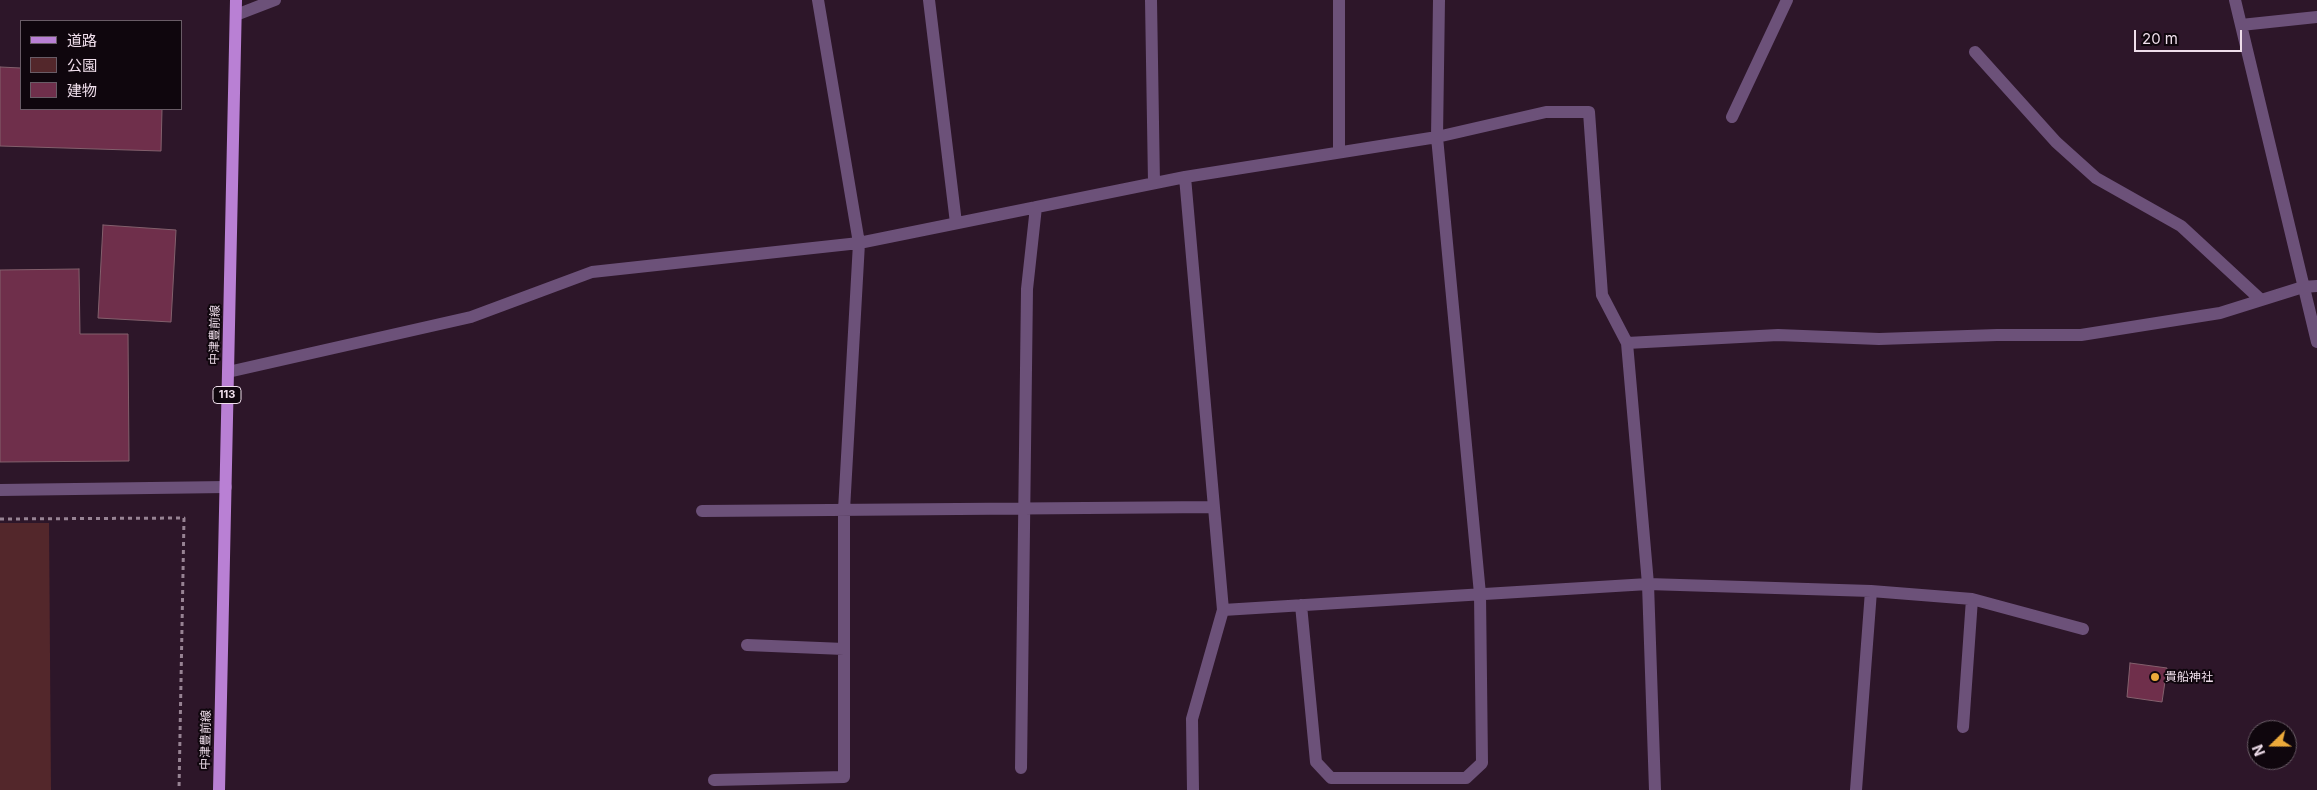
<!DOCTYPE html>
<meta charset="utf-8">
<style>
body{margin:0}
#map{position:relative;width:2317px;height:790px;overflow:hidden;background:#2d1629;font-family:Inter,"Noto Sans JP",sans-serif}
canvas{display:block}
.legend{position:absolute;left:20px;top:20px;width:162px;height:90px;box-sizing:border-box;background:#0f060d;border:1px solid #695c66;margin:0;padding:6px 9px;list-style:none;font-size:15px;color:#efdeeb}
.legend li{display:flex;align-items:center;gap:10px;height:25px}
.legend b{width:25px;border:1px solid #695c66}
.north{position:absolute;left:2247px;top:720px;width:50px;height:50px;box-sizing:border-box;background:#0f060d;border:1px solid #695c66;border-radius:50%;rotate:248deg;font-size:14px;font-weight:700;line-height:20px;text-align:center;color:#efdeeb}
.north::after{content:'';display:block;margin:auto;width:18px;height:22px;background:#eca93a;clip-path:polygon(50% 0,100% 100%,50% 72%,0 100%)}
.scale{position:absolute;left:2134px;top:30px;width:108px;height:22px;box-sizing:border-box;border:2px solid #efdeeb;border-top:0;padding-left:6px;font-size:15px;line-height:18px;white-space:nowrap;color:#efdeeb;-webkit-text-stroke:4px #0f060d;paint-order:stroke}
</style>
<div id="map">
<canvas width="2317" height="790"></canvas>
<ul class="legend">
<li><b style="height:6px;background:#b980d4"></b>道路</li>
<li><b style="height:14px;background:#53272b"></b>公園</li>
<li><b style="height:14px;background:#6f2f4b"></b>建物</li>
</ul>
<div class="north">N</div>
<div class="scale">20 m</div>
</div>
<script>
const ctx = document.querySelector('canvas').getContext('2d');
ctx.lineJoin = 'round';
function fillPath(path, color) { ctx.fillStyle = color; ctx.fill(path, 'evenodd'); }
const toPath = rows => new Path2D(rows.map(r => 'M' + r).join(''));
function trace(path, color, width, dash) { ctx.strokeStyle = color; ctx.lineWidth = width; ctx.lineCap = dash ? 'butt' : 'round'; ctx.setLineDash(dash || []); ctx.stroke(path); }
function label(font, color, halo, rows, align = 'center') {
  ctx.font = font + ' Inter,"Noto Sans JP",sans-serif'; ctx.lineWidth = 4; ctx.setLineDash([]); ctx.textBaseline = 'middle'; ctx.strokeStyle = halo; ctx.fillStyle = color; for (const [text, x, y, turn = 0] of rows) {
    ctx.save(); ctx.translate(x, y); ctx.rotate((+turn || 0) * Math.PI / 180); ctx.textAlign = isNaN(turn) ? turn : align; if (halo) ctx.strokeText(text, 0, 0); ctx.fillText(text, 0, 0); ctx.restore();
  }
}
const green = toPath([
 [0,523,49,523,51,790,0,790]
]);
const building = toPath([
 [0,67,21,68,21,109,162,109,161,151,0,146,0,67],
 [103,225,176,230,171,322,98,318,103,225],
 [79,269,80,334,128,334,129,461,0,462,0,270,79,269],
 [2130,663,2167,668,2162,702,2127,697,2130,663]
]);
const path = toPath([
 [0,519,184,518,179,790]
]);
const minor = toPath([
 [929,0,956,223],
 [1151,0,1154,183],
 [1339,0,1339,152],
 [2235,0,2317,342],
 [236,15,275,0],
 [2241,25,2317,17],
 [1975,52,2056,142,2096,178,2181,226,2261,300],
 [1732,117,1787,0],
 [1185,177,1223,610,1192,719,1193,790],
 [1627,343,1778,335,1879,339,1997,335,2081,335,2220,313,2303,287,2317,286],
 [228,372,471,317,592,272,859,243,1185,177,1437,137,1546,112,1589,112,1602,295,1627,343,1648,584,1655,790],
 [0,490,226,487],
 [702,511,1214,507],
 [1301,605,1316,762,1331,778,1466,778,1482,763,1480,594,1437,137,1439,0],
 [1223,610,1648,584,1871,591,1972,599,2083,629],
 [747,645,844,649],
 [1963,727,1972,599],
 [1021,768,1027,289,1036,207],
 [714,780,844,777,844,510,859,243,818,0],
 [1856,790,1871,591]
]);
const primary = toPath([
 [219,790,236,0]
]);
const markers = [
 [2155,677,5,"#eca93a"]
];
const shields = [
 [227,395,28]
];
const shieldNames = [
 ["113",227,395]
];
const streetNames = [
 ["中津豊前線",215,335,-89],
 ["中津豊前線",206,740,-89]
];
const poiNames = [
 ["貴船神社",2165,677]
];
fillPath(green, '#53272b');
fillPath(building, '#6f2f4b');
trace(building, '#83606d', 1);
trace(path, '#978393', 3, [4, 4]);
trace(minor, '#6c5179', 12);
trace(primary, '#b980d4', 12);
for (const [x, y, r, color] of markers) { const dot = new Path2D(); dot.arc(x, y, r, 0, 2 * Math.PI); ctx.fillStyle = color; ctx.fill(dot); trace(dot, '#0f060d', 2); }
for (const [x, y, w] of shields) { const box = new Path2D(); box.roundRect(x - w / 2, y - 8.5, w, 17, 4); ctx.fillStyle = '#0f060d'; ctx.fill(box); trace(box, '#efdeeb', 1); }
label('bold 11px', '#efdeeb', null, shieldNames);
label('12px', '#efdeeb', '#0f060d', streetNames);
label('12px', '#efdeeb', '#0f060d', poiNames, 'left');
</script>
